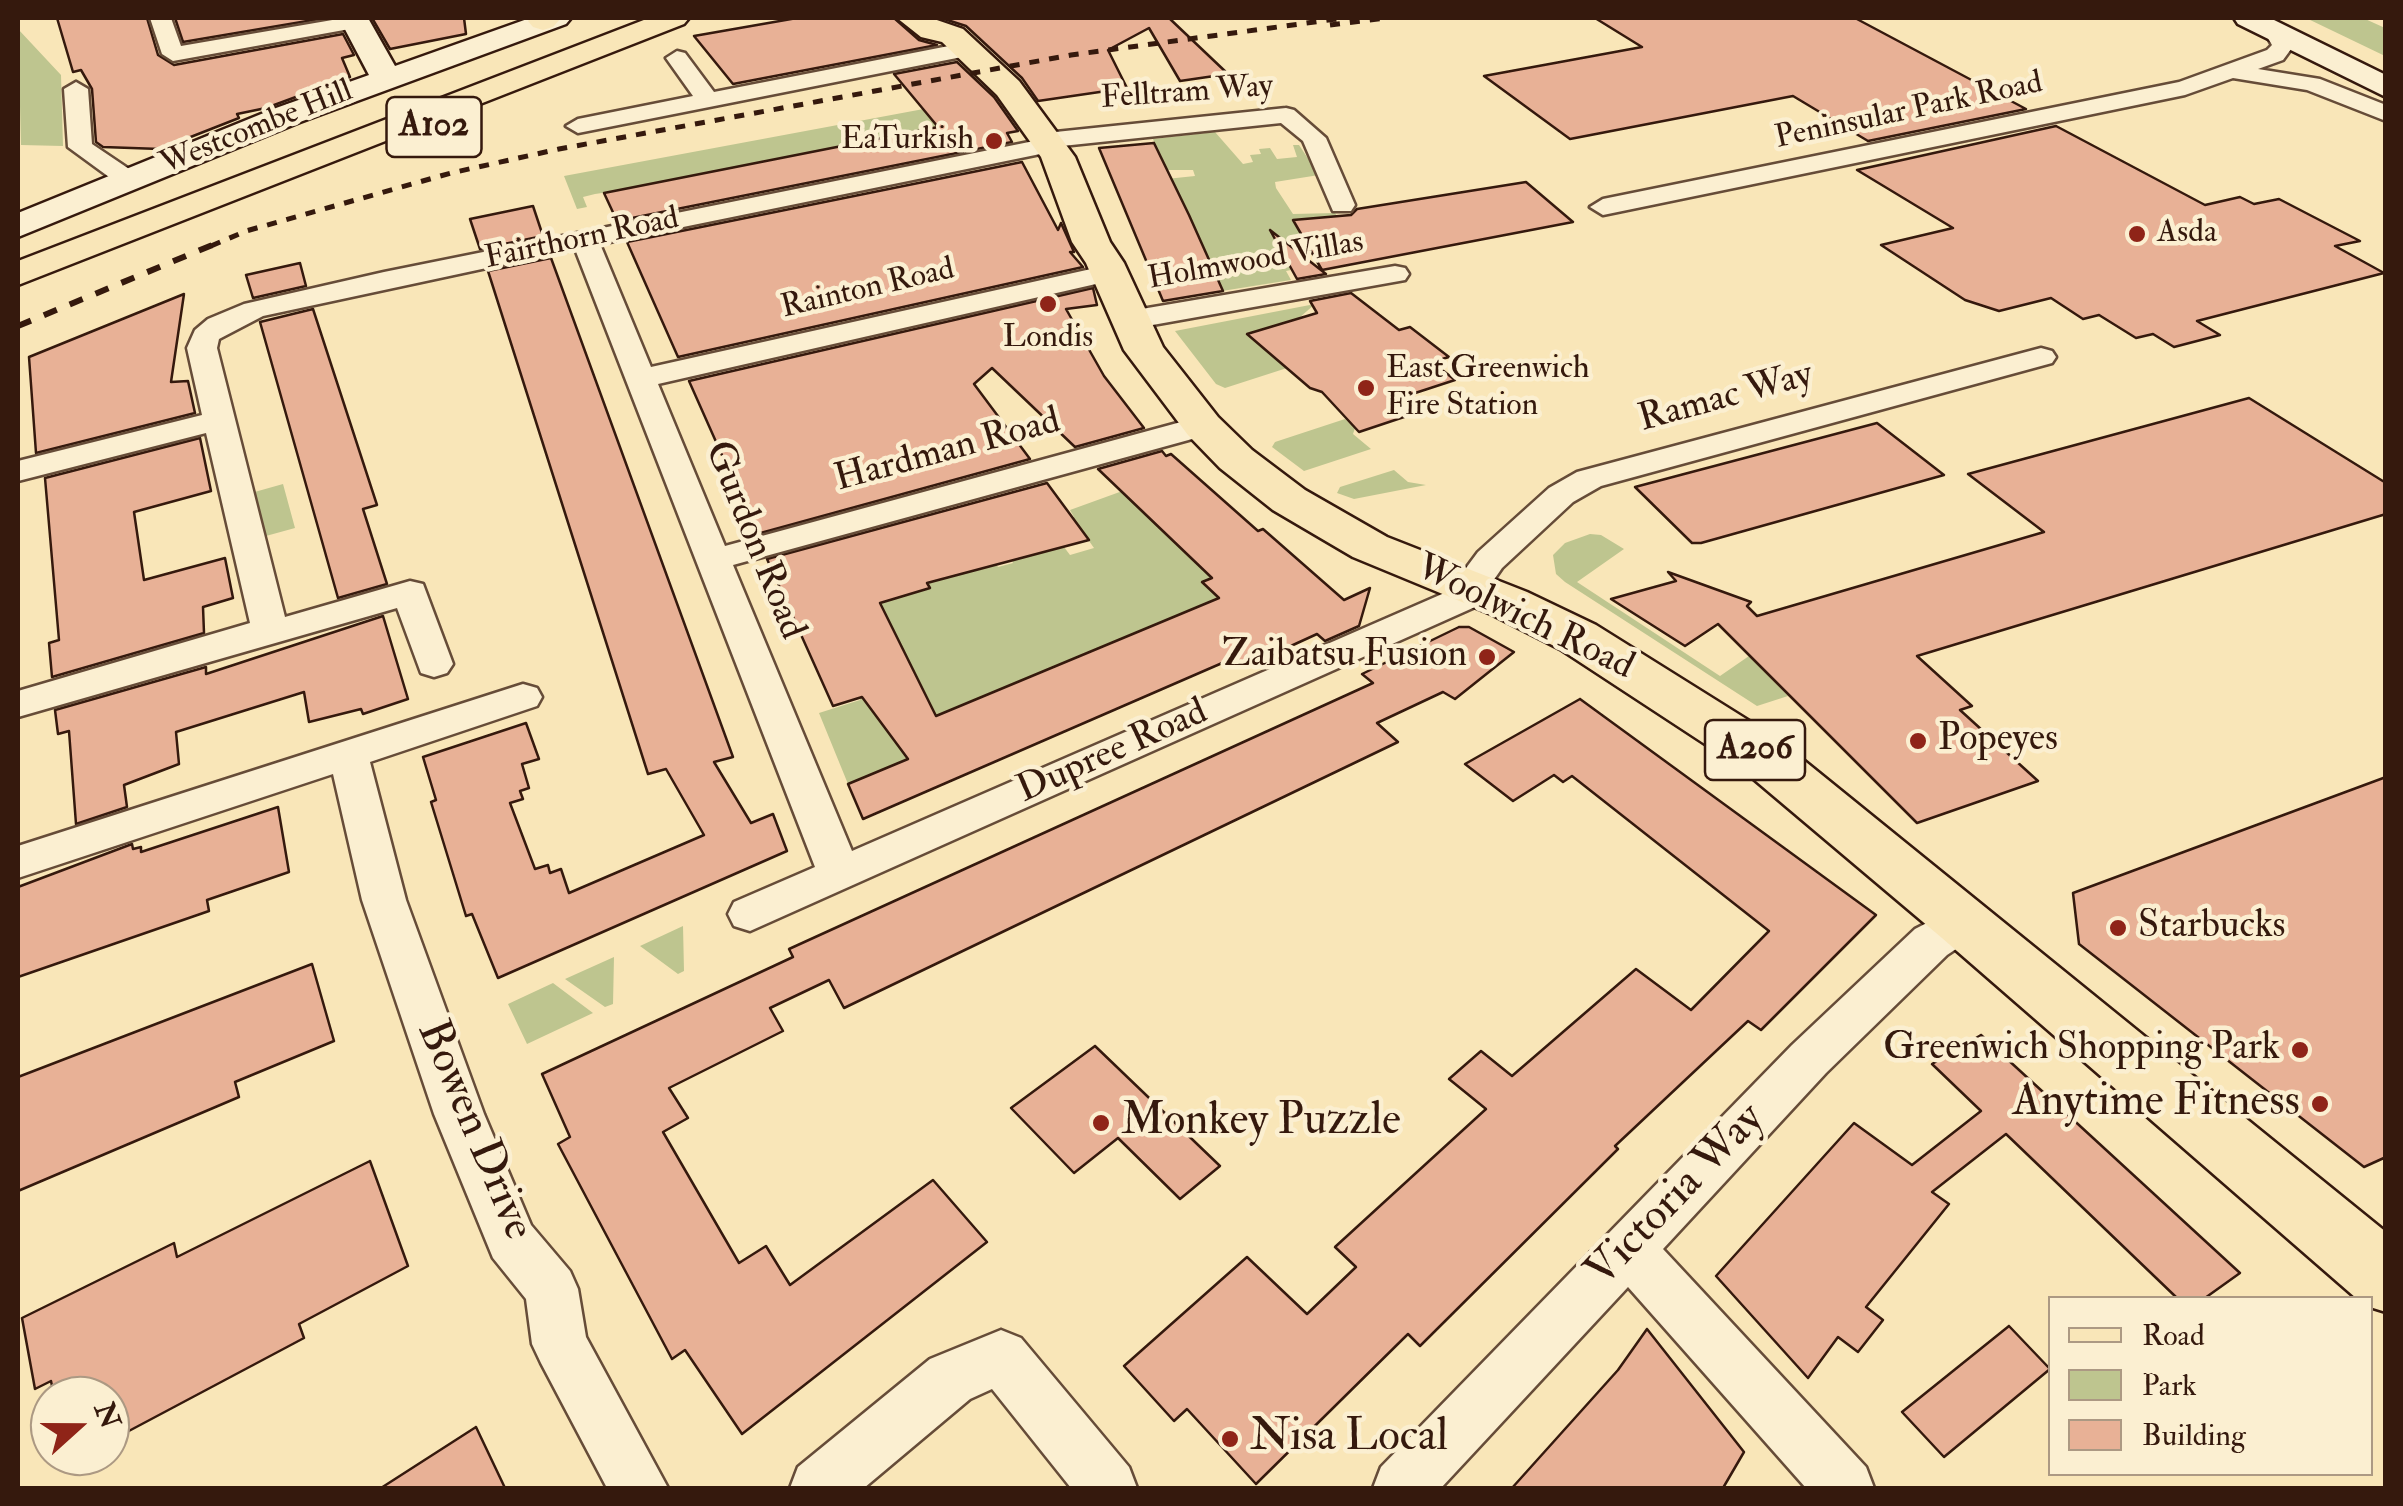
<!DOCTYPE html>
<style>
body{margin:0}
#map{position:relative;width:2403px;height:1506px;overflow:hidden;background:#f9e6b8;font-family:"IM FELL Double Pica",serif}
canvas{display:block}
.frame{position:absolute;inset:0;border:20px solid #35190d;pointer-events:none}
.legend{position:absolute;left:2048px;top:1296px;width:325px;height:180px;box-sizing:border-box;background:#fbefd1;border:2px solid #ac9983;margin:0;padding:12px 18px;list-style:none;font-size:30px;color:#35190d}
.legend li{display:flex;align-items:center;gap:20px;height:50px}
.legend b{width:50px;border:2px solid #ac9983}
.north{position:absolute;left:30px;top:1376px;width:100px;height:100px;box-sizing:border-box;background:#fbefd1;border:2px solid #ac9983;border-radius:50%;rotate:69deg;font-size:28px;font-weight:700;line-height:40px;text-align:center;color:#35190d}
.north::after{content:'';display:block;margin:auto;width:35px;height:45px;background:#8f2418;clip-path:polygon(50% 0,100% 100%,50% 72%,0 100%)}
</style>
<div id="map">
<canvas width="2403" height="1506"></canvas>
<div class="frame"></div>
<ul class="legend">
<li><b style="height:12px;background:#f9e6b8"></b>Road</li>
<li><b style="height:28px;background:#bec58f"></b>Park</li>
<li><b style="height:28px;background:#e8b196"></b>Building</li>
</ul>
<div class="north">N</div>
</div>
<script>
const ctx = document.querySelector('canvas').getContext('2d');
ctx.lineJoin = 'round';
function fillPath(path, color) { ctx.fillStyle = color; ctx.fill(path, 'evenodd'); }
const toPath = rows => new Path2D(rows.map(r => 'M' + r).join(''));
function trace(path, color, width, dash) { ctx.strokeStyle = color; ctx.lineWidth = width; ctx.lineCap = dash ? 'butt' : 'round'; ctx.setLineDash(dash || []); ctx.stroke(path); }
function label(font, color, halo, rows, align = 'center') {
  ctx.font = font + ' "IM FELL Double Pica",serif'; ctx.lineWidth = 9; ctx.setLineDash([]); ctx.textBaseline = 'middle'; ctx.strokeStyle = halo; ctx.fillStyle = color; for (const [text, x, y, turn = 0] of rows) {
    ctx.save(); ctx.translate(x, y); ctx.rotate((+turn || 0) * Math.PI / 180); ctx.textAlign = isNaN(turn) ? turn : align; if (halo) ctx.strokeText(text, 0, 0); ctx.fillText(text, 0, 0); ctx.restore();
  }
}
const green = toPath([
 [2306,18,2363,18,2385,28,2385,56],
 [18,29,61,75,63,146,21,145],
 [945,105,925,112,932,120,955,116,937,125,944,134,906,144,898,134,875,139,868,151,860,142,838,146,831,158,824,149,641,186,629,188,615,201,609,192,595,194,583,197,587,207,577,209,564,176],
 [1215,132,1243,164,1253,162,1250,155,1261,154,1259,149,1270,148,1277,159,1297,157,1293,145,1299,145,1319,175,1275,182,1276,188,1293,214,1335,213,1353,240,1287,248,1289,254,1283,255,1291,270,1286,271,1291,280,1222,291,1174,185,1149,187,1147,181,1195,176,1193,170,1142,170,1163,161,1161,155,1158,150,1134,153,1132,147,1155,144,1153,139],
 [1315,304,1299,318,1250,334,1287,368,1225,388,1216,384,1175,331],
 [1345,419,1355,428,1353,434,1371,449,1304,471,1272,447,1275,442],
 [1394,470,1408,482,1426,485,1354,499,1337,493,1340,487],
 [1150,481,1248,563,1203,581,1240,594,891,735,908,759,848,784,819,713,860,700,849,624,878,536,911,593,930,587,916,564,944,578,979,568,983,544,998,567,1013,563,1011,558,1061,543,1070,555,1094,548,1082,531,1075,533,1065,520,1074,517,1070,510],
 [283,484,295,528,255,539,244,495],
 [1590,534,1601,535,1624,549,1577,582,1720,676,1749,656,1788,696,1757,706,1565,582,1556,574,1553,555,1565,543],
 [683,926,684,971,678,974,640,946],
 [614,957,613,1004,605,1007,565,979],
 [553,983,593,1013,527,1044,508,1004]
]);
const building = toPath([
 [57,18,147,18,158,55,174,65,343,34,354,55,342,58,350,77,266,108,237,114,239,118,160,149,103,147,96,142,92,89,81,70,73,72,57,18],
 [175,18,325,18,183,42,175,18],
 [372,18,464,18,466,34,390,49,372,18],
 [797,18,894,18,919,40,937,45,733,84,694,36,797,18],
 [941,18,1169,18,1228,74,1180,81,1149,28,1108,50,1127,88,1038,101,1022,78,966,26,941,18],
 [1595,18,1855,18,2026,109,1868,141,1793,96,1570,139,1484,76,1642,47,1595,18],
 [957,62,994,97,1018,131,1007,133,1012,142,617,221,604,193,938,127,894,74,957,62],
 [2056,126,2205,205,2240,197,2254,204,2279,199,2360,241,2335,246,2384,273,2197,321,2220,335,2174,347,2153,334,2136,338,2099,315,2083,319,2051,298,1999,311,1965,300,1881,245,1953,228,1857,170,2056,126],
 [1154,143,1189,215,1223,291,1163,301,1099,148,1154,143],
 [1022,162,1058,230,1061,223,1074,252,1070,252,1083,267,678,357,627,242,1022,162],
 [1526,182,1573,222,1322,270,1293,220,1351,215,1357,209,1526,182],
 [533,206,543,236,480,249,470,219,533,206],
 [1270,230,1326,274,1297,279,1270,230],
 [551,258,733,757,714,762,751,823,773,814,787,851,498,978,472,914,466,916,431,802,436,800,423,757,526,723,539,759,522,764,529,788,520,791,523,799,510,803,535,869,548,865,550,873,561,869,569,893,704,835,666,769,648,774,488,271,551,258],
 [300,263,306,286,253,298,246,275,300,263],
 [1093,288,1097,305,1066,309,1104,376,1144,428,1075,447,992,368,974,384,1030,459,757,534,689,381,1093,288],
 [1351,293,1399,330,1410,327,1449,357,1432,362,1455,380,1406,396,1422,411,1359,432,1322,392,1310,388,1247,334,1317,313,1310,301,1351,293],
 [184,294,171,382,188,381,195,413,36,453,29,357,184,294],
 [313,309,377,505,363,509,387,584,338,598,260,322,313,309],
 [2249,398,2386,483,2386,514,1917,656,1972,706,1960,710,2038,781,1917,823,1718,624,1685,646,1611,599,1676,581,1668,572,1751,602,1747,606,1757,616,2044,532,1968,474,2249,398],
 [1877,423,1944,475,1701,543,1692,543,1635,487,1877,423],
 [200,438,211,491,134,512,144,580,225,558,233,598,203,607,204,633,52,677,49,643,59,640,45,478,200,438],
 [1162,451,1166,456,1171,454,1258,531,1263,529,1344,600,1370,588,1359,626,1325,641,1317,634,1245,667,1236,657,863,819,848,784,908,759,862,697,833,706,767,559,1047,483,1089,540,927,583,930,588,880,603,936,716,1219,598,1202,582,1212,578,1098,469,1162,451],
 [383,616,408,699,363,714,361,709,309,722,304,692,176,732,179,764,124,785,127,807,76,824,69,731,58,734,55,710,206,667,206,674,383,616],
 [1459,627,1469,627,1514,652,1455,699,1443,692,1377,723,1398,742,844,1008,829,980,770,1008,783,1031,669,1088,688,1118,663,1132,739,1263,766,1246,790,1285,933,1180,987,1242,742,1434,685,1350,672,1359,558,1144,570,1137,542,1074,793,957,789,949,1373,683,1362,674,1459,627],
 [1580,699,1876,915,1761,1030,1748,1021,1615,1146,1618,1149,1420,1346,1408,1334,1256,1484,1187,1409,1174,1421,1124,1366,1247,1257,1307,1314,1356,1267,1335,1247,1486,1109,1449,1079,1481,1051,1512,1076,1636,969,1691,1010,1769,931,1572,776,1563,782,1554,775,1513,801,1465,764,1580,699],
 [2386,777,2386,1157,2364,1167,2079,944,2073,893,2386,777],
 [278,807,289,872,207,900,209,911,18,977,18,887,132,844,133,849,141,847,141,852,278,807],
 [312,964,334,1041,235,1082,239,1097,18,1191,18,1077,312,964],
 [1981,1035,2240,1273,2205,1298,2177,1298,2006,1134,1932,1192,1949,1204,1866,1307,1883,1320,1858,1352,1838,1337,1808,1378,1716,1276,1854,1123,1912,1165,1981,1111,1932,1064,1981,1035],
 [1095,1046,1220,1166,1180,1199,1118,1138,1074,1173,1011,1108,1095,1046],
 [370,1161,408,1266,299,1324,304,1338,110,1441,110,1396,54,1396,51,1381,35,1389,22,1318,174,1243,177,1257,370,1161],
 [2009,1326,2050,1369,1944,1457,1902,1412,2009,1326],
 [1647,1329,1744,1452,1723,1488,1512,1488,1618,1370,1647,1329],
 [476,1427,505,1488,381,1488,476,1427]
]);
const street = toPath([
 [150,18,171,18,181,46,344,18,363,18,366,22,355,28,173,61,162,54,150,18],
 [2276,26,2284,28,2294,45,2283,60,2258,69,2320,79,2386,105,2386,121,2307,90,2233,78,2185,95,1603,215,1590,207,1603,199,2179,82,2267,50,2272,45,2265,33,2276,26],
 [969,42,977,44,980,49,977,54,578,133,566,126,578,119,693,96,666,58,677,51,685,53,714,92,969,42],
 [76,82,88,89,92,144,138,175,142,180,138,185,120,185,68,147,64,89,76,82],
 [1286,108,1294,110,1326,138,1355,205,1351,211,1333,211,1303,141,1281,123,1062,146,1050,152,600,244,651,367,1109,265,1123,273,1109,281,658,384,725,546,1203,416,1214,419,1219,426,1214,433,733,565,852,851,1449,591,1478,552,1549,488,1577,472,2041,348,2052,351,2056,357,2052,363,1601,486,1573,502,1502,568,1475,607,750,931,734,926,728,914,734,902,815,867,575,249,263,316,219,339,217,348,285,617,410,581,423,584,453,664,447,673,434,677,421,673,397,608,18,717,18,691,250,623,206,433,18,481,18,461,202,415,187,348,195,330,208,319,244,304,384,272,1034,141,1037,135,1046,133,1286,108],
 [1395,266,1405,268,1409,274,1405,280,1130,329,1120,326,1115,320,1120,314,1130,311,1395,266],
 [523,684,537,688,542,697,537,706,370,762,406,900,484,1114,531,1225,570,1271,578,1289,586,1337,668,1488,607,1488,541,1363,532,1344,526,1299,493,1258,434,1114,362,900,333,774,18,878,18,846,523,684],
 [1964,904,1980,909,1986,921,1980,933,1947,955,1826,1073,1663,1249,1866,1467,1874,1488,1806,1488,1628,1287,1441,1488,1373,1488,1381,1467,1792,1045,1915,929,1964,904],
 [1001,1330,1021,1338,1129,1467,1137,1488,1071,1488,992,1389,970,1399,864,1488,790,1488,798,1467,930,1359,1001,1330]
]);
const secondary = toPath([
 [339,18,368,18,395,66,530,18,571,18,566,24,300,122,18,237,18,213,276,108,369,75,339,18],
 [2234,18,2270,18,2386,75,2386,97,2238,24,2234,18]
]);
const primary = toPath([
 [897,18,931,18,963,29,1019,81,1075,157,1110,242,1124,263,1163,347,1218,417,1252,450,1305,490,1387,537,1527,592,1596,625,1775,737,2386,1232,2386,1312,2370,1307,2370,1298,2356,1298,1942,938,1737,765,1560,649,1491,614,1353,557,1273,510,1220,468,1188,435,1124,350,1086,263,1072,242,1041,157,997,95,942,42,921,37,897,18]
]);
const highway = toPath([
 [531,18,561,18,553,27,543,30,533,27,528,21,531,18],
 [649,18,689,18,684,24,18,285,18,261,649,18]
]);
const railFar1 = toPath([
 [1330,25,1386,18],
 [211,246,246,231,451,173,559,149,1071,55,1344,18]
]);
const rail = toPath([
 [18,326,217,243]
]);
const markers = [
 [994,141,10,"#8f2418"],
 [2137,234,10,"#8f2418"],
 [1048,304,10,"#8f2418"],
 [1366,388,10,"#8f2418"],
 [1487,657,10,"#8f2418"],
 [1918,741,10,"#8f2418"],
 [2118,928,10,"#8f2418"],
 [2300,1050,10,"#8f2418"],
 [2320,1104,10,"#8f2418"],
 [1101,1123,10,"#8f2418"],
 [1230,1439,10,"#8f2418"]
];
const farStreetnames = [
 ["Felltram Way",1187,94,-4],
 ["Peninsular Park Road",1909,112,-12],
 ["Westcombe Hill",257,129,-22],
 ["Fairthorn Road",582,240,-12],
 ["Holmwood Villas",1256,262,-10],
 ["Rainton Road",868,290,-13]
];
const farPoinames = [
 ["EaTurkish",974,141,"right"],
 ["Asda",2157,234],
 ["Londis",1048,339,"center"],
 ["East Greenwich",1386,370],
 ["Fire Station",1386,407]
];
const shields = [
 [434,127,95],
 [1755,750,100]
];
const shieldNames = [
 ["A102",434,127],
 ["A206",1755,750]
];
const streetNames = [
 ["Ramac Way",1726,399,-15],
 ["Hardman Road",948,452,-15],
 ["Gurdon Road",753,541,68],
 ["Woolwich Road",1524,619,26],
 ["Dupree Road",1113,753,-24]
];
const poiNames = [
 ["Zaibatsu Fusion",1467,657],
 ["Popeyes",1938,741,"left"],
 ["Starbucks",2138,928,"left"],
 ["Greenwich Shopping Park",2280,1050]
];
const nearPoinames = [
 ["Anytime Fitness",2300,1104,"right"],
 ["Monkey Puzzle",1121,1123],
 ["Nisa Local",1250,1439]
];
const nearStreetnames = [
 ["Bowen Drive",473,1131,67],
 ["Victoria Way",1677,1197,-46]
];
fillPath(green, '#bec58f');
fillPath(building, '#e8b196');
trace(building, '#35190d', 2.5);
trace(street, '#664c38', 5);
trace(secondary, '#35190d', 5);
trace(primary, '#35190d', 5);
trace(highway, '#35190d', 5);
fillPath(street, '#fbefd1');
fillPath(secondary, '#fbefd1');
fillPath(primary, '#f9e6b8');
fillPath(highway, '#f9e6b8');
trace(railFar1, '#35190d', 5, [10, 10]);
trace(rail, '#35190d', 6, [14, 14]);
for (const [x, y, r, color] of markers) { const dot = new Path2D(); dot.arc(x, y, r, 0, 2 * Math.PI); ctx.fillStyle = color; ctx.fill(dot); trace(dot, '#fbefd1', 4); }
label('32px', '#35190d', '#fbefd1', farStreetnames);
label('32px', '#35190d', '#fbefd1', farPoinames, 'left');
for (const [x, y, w] of shields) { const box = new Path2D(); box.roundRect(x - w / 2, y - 30, w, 60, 8); ctx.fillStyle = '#fbefd1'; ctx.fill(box); trace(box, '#35190d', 2.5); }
label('bold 35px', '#35190d', null, shieldNames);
label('38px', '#35190d', '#fbefd1', streetNames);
label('38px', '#35190d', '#fbefd1', poiNames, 'right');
label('45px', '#35190d', '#fbefd1', nearPoinames, 'left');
label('45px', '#35190d', '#fbefd1', nearStreetnames);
</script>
